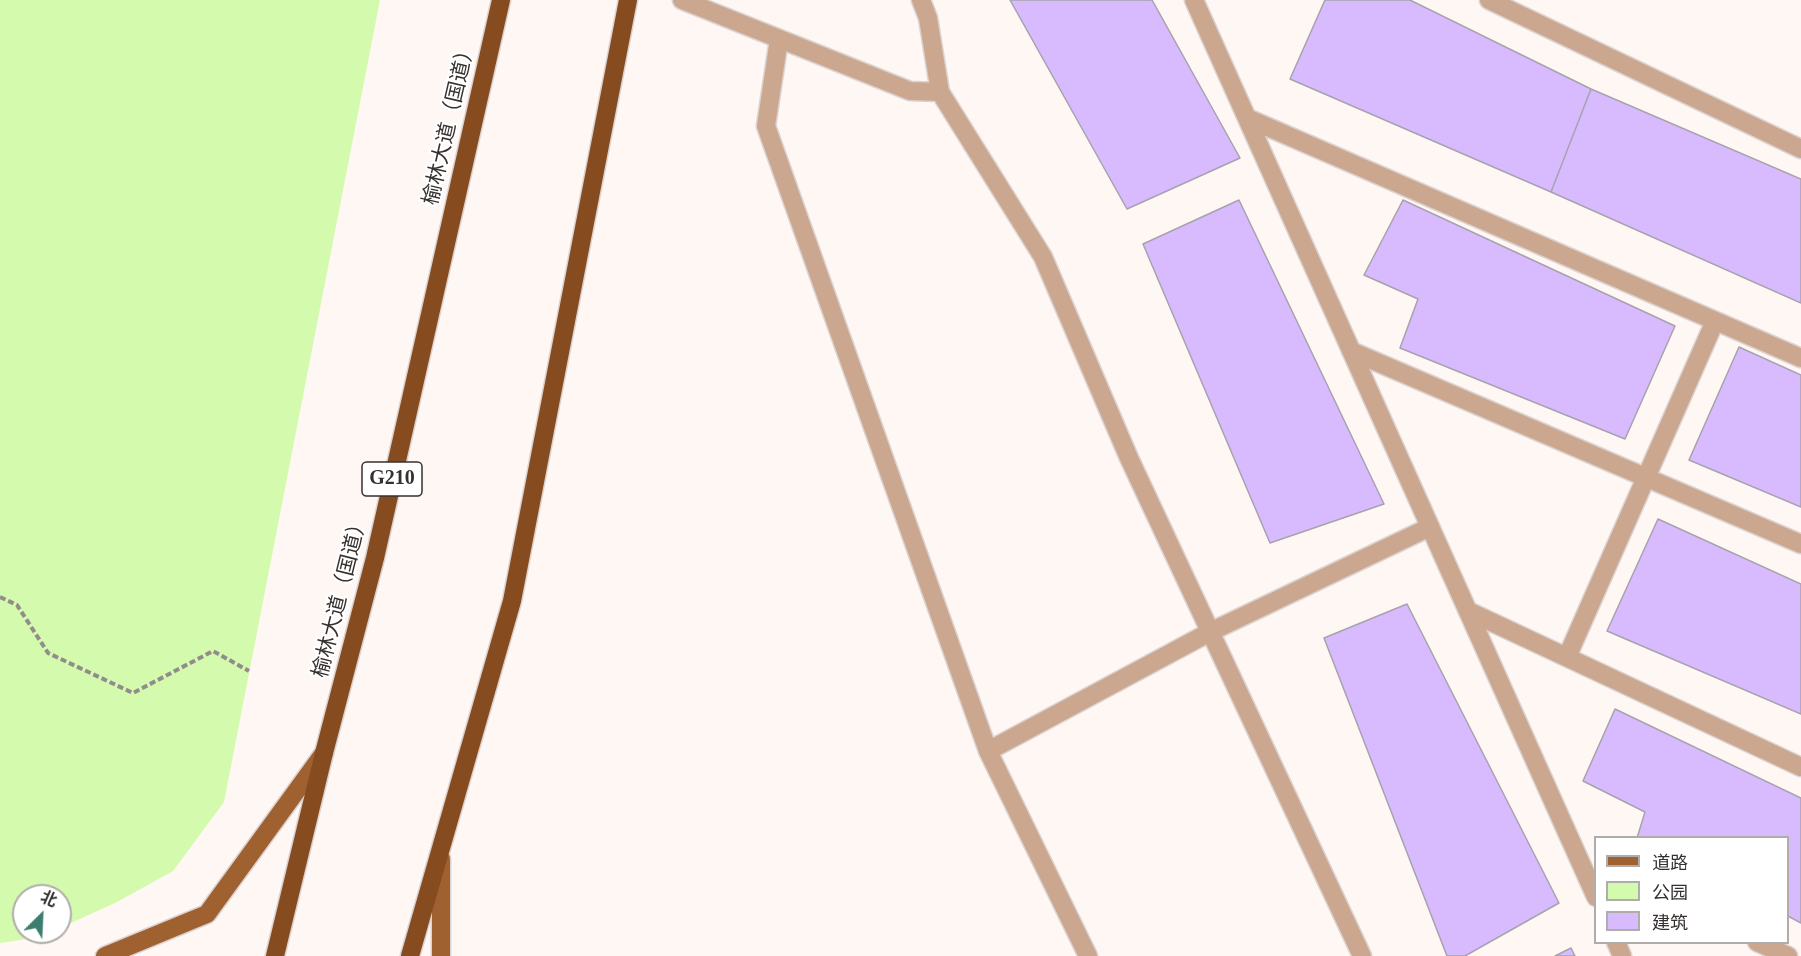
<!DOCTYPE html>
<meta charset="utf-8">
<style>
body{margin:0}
#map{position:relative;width:1801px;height:956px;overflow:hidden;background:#fff7f4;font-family:"Times New Roman","Noto Sans SC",serif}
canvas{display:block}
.legend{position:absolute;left:1594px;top:836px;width:195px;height:108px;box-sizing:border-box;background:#fff;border:2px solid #afadac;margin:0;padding:8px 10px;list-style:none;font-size:18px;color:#36312f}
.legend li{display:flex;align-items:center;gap:12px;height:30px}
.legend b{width:30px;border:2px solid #afadac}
.north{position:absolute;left:12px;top:884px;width:60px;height:60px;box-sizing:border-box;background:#fff;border:2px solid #afadac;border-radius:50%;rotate:24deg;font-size:16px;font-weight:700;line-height:24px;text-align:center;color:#36312f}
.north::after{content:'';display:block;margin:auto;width:21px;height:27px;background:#3c7e6e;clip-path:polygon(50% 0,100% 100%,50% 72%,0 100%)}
</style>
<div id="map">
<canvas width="1801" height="956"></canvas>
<ul class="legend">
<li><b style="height:8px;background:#a06131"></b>道路</li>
<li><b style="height:16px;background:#d4faae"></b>公园</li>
<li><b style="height:16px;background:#d8bbfe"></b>建筑</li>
</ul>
<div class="north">北</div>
</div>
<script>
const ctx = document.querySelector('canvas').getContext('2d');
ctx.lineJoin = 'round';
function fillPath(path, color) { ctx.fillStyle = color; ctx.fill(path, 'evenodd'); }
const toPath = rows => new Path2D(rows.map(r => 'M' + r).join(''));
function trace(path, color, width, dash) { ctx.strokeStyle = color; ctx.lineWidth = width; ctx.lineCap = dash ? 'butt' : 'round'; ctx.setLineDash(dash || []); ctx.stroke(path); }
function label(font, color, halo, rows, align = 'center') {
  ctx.font = font + ' "Times New Roman","Noto Sans SC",serif'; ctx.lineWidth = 4.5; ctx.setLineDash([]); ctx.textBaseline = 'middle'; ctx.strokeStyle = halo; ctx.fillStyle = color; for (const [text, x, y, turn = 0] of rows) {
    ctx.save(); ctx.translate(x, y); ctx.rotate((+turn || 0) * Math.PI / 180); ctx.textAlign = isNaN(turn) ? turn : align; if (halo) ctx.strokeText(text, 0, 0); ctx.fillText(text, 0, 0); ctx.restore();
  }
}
const green = toPath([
 [0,0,380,0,224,802,173,871,117,902,60,928,60,896,24,896,24,932,52,932,41,937,0,943]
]);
const building = toPath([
 [1010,0,1152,0,1240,158,1127,209,1010,0],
 [1325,0,1410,0,1591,89,1551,192,1290,79,1325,0],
 [1591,89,1801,179,1801,303,1551,192,1591,89],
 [1239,200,1384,504,1270,543,1143,244,1239,200],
 [1403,200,1675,326,1625,439,1400,348,1418,299,1364,275,1403,200],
 [1739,347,1801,375,1801,507,1689,460,1739,347],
 [1658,519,1801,584,1801,714,1607,631,1658,519],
 [1407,604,1559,903,1465,956,1447,956,1324,638,1407,604],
 [1615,709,1801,798,1801,923,1788,916,1788,838,1637,838,1645,812,1583,781,1615,709],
 [1571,948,1575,956,1555,956,1571,948]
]);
const path = toPath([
 [0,597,17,605,48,653,133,693,213,651,249,671]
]);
const minor = toPath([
 [682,0,910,91,940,92],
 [921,0,928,18,940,92,1043,257,1129,458,1362,956],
 [1194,0,1596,897],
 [1489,0,1801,149],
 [779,39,766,126,988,751,1210,632,1430,527],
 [1247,118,1801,358],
 [1351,351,1801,544],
 [1468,611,1801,767],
 [1567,657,1715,321],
 [988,751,1088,956],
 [1616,942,1622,956],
 [1757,942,1788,956]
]);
const major = toPath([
 [441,859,441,956],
 [105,956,207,914,324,753]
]);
const highway = toPath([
 [275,956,324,753,375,558,501,0],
 [410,956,512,601,628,0]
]);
const shields = [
 [392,479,60]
];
const shieldNames = [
 ["G210",392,479]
];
const streetNames = [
 ["榆林大道（国道）",450,123,-77],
 ["榆林大道（国道）",341,596,-76]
];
fillPath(green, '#d4faae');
fillPath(building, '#d8bbfe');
trace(building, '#a7a2ad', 1.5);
trace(minor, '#dbd3d1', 21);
trace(major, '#dbd3d1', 21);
trace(highway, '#dbd3d1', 21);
trace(path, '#928c8a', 4, [6, 3]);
trace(minor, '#cba78f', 18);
trace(major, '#a06131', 18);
trace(highway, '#864c1f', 18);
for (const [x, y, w] of shields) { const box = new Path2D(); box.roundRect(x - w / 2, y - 17, w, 34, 4.5); ctx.fillStyle = '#fff'; ctx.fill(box); trace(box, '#36312f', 1.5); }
label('bold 20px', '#36312f', null, shieldNames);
label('21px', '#36312f', '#fff', streetNames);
</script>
